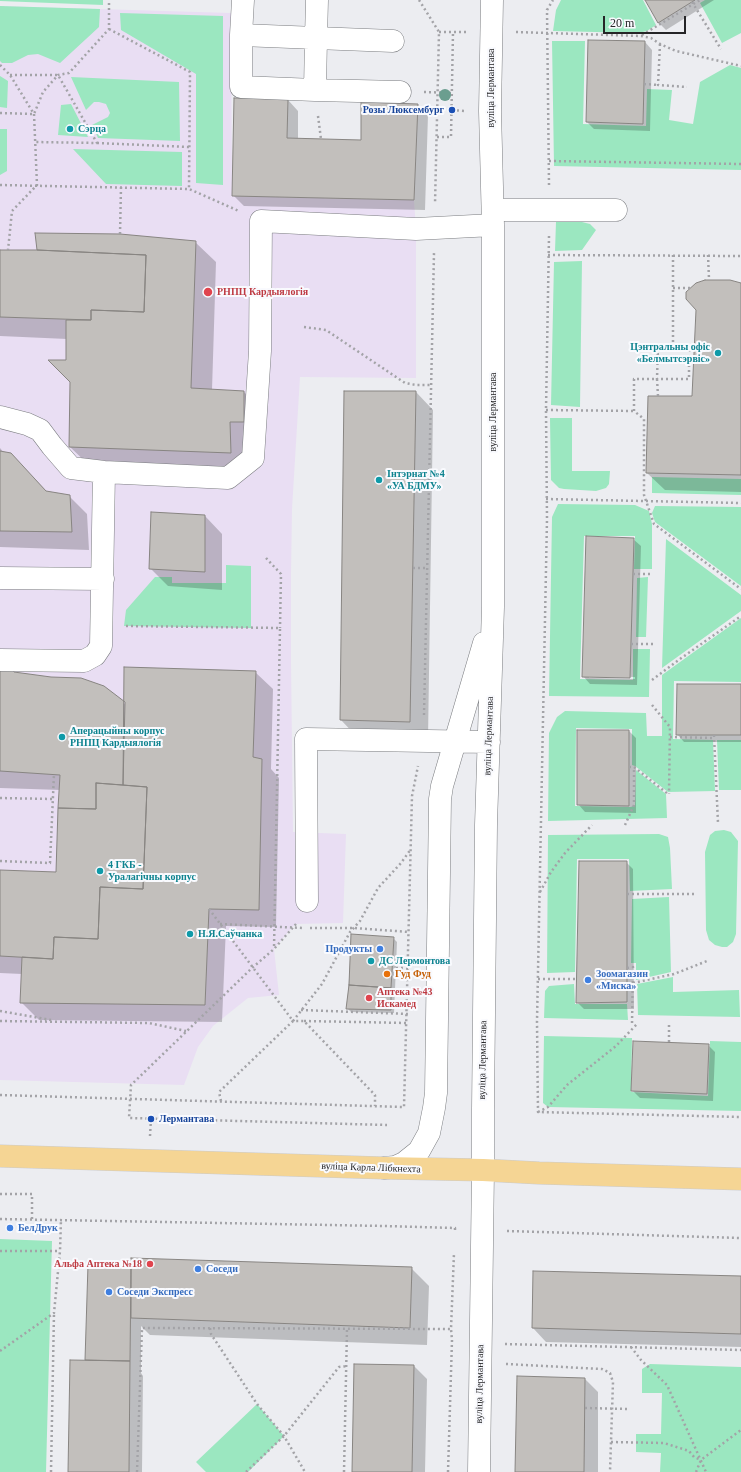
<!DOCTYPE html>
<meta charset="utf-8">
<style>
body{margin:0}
#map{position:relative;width:741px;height:1472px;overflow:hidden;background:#ecedf1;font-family:Georgia,serif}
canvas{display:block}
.scale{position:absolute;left:603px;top:16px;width:83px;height:18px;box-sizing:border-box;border:2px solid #252527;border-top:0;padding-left:5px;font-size:12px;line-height:14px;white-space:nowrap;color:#252527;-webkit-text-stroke:3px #f9fafe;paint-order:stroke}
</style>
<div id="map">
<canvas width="741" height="1472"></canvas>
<div class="scale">20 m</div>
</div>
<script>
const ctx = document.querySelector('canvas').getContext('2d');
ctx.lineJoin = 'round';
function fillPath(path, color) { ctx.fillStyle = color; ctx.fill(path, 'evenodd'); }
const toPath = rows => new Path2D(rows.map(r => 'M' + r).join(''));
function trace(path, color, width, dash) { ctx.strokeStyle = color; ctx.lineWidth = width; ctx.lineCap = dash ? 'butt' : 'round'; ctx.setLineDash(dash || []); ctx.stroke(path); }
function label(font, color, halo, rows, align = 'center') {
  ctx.font = font + ' Georgia,serif'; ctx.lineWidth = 4; ctx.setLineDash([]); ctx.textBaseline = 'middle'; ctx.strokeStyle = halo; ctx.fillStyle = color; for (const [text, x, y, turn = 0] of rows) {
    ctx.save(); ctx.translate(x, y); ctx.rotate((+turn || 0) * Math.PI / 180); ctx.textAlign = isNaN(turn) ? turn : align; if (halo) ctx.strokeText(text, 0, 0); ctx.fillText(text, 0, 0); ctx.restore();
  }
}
const medical = toPath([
 [0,6,231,13,232,196,414,200,416,229,416,378,300,377,292,509,291,574,291,662,293,832,346,834,343,923,295,924,274,949,279,995,248,998,213,1026,198,1047,184,1085,0,1080]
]);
const green = toPath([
 [0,0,103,0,103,5,0,1],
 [561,0,643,0,656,25,647,31,638,33,553,31,556,10],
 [705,0,741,0,741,33,722,43,700,3],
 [0,6,100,9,99,27,60,63,38,54,28,55,12,63,2,63,0,61],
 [120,13,223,16,223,185,196,183,196,74,121,30],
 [552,41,585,41,583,124,646,126,647,89,672,90,669,120,693,124,700,82,730,65,741,68,741,170,554,166],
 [0,76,8,81,7,108,0,107],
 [71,77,179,82,180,141,98,138,92,125,108,117,110,113,106,104,99,102,94,102,86,110],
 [71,104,88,137,58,135,61,105],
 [0,129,7,129,7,171,0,175],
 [73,149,182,152,182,186,106,184],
 [556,222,582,222,590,224,596,230,582,250,555,251],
 [582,261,580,407,551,405,554,262],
 [550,418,572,418,572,471,610,471,609,484,606,488,596,491,564,489,559,488,551,480],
 [652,477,741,479,741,495,652,493],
 [558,504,635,505,649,511,652,524,652,569,634,569,635,536,584,536,580,679,633,680,633,649,650,649,649,697,549,696,552,517],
 [655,506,741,507,741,586,655,522,652,513],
 [666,539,741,595,741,611,662,668],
 [226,565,251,566,251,628,124,626,126,610,155,577,172,577,172,583,226,583],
 [648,577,646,637,636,637,637,578],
 [741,618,741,682,674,681,673,739,713,740,715,791,668,792,635,766,632,765,632,729,576,728,575,806,631,807,635,805,636,770,666,794,667,818,548,821,549,733,557,717,565,711,646,713,647,736,662,736,662,675],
 [717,740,741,740,741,790,719,790],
 [724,830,731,832,738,841,736,934,733,942,727,947,722,947,715,945,709,940,706,930,705,852,710,835,715,831],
 [659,834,668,837,670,848,672,889,630,891,629,859,577,859,575,972,547,973,548,835],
 [669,897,671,972,636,980,636,963,631,963,632,899],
 [673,977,673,992,739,990,740,1017,638,1015,637,984],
 [574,984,575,1004,627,1004,628,1020,544,1018,545,991,549,986],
 [544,1036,632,1038,631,1092,708,1096,710,1041,741,1042,741,1111,548,1107,543,1103],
 [0,1239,52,1241,46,1472,0,1472],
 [650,1364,741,1367,741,1472,660,1472,661,1453,636,1452,636,1434,661,1434,662,1393,642,1393,642,1369],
 [257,1404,284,1436,248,1472,206,1472,196,1462]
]);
const shadow = toPath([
 [646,0,714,0,666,30,658,22],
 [645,42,652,50,650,131,594,129,587,122],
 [288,100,298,111,298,139,361,141,417,105,428,115,425,210,244,206,233,195],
 [195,242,216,262,212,390,244,392,264,413,251,473,91,467,70,447,71,382,67,361,67,339,0,336,0,251,38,251],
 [741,284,741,492,665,490,647,473,693,397,697,310],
 [345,392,416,392,433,410,428,739,358,738,341,720],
 [0,448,4,453,11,454,47,492,69,496,87,514,89,550,0,547],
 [205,516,222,534,222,590,168,586,150,568],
 [633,539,641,546,637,685,590,684,583,676],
 [589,676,635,677,635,679,589,678],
 [0,668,11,669,16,674,126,704,255,672,273,689,271,769,279,778,276,927,226,926,222,1022,39,1020,21,1002,22,974,0,973,0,871,57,873,61,790,0,788],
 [741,685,741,742,684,742,677,734],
 [629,731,636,738,636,813,585,812,578,804],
 [626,862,633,869,634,1009,584,1009,577,1002],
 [352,935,393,938,397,942,394,1013,351,1012,347,1008],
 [708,1045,715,1052,713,1101,640,1098,632,1090],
 [131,1267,132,1268,411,1268,429,1286,427,1345,150,1335,141,1326,141,1373,143,1376,142,1472,69,1472,88,1361,86,1359],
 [741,1277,741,1347,546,1342,533,1328],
 [414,1366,427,1379,425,1472,353,1472],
 [585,1379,598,1392,598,1472,516,1472]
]);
const building = toPath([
 [645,0,695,0,658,23,645,0],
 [588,40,645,41,643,124,586,122,588,40],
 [234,98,288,99,287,138,361,140,361,102,418,104,414,200,232,196,234,98],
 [35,233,120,234,196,241,191,388,244,391,244,422,230,422,231,453,69,447,70,382,48,360,66,360,66,320,91,320,91,310,144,312,146,255,37,250,35,233],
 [0,250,37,250,146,255,144,312,91,310,91,320,0,317,0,250],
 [705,280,730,280,741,283,741,475,646,473,648,396,692,396,696,310,686,299,686,292,696,283,705,280],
 [344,391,416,391,410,722,340,720,344,391],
 [0,451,11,453,46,491,70,495,72,532,0,531,0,451],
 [151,512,205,515,205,572,149,569,151,512],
 [586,536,634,538,630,678,582,677,586,536],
 [0,667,12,668,14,672,51,677,81,678,104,686,125,702,123,785,96,783,96,809,58,808,60,775,0,771,0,667],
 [124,667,256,671,253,757,262,759,259,910,209,909,205,1005,20,1003,22,957,53,959,54,937,98,939,100,887,143,889,147,787,123,785,124,667],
 [677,684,741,684,741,735,676,735,677,684],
 [577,730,629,730,629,806,577,805,577,730],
 [96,783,147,787,143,889,100,887,98,939,54,937,53,959,0,956,0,870,56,872,58,808,96,809,96,783],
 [579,861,627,861,627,1002,576,1003,579,861],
 [351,934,394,937,391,988,349,985,351,934],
 [349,985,391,988,391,1010,346,1009,349,985],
 [633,1041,709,1044,707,1094,631,1091,633,1041],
 [131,1258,412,1267,410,1328,131,1318,131,1258],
 [88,1265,131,1266,130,1361,85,1360,88,1265],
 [533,1271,741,1276,741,1334,532,1328,533,1271],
 [70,1360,130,1361,129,1472,68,1472,70,1360],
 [354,1364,414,1365,412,1472,352,1472,354,1364],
 [517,1376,585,1378,584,1472,515,1472,517,1376]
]);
const path = toPath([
 [419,0,439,32,435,204],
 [692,2,721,49],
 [109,29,190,72,189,189],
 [439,32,467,32],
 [516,32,641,36,651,38,660,44,676,51,741,66],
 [642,35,700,0],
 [660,44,658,85,687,87],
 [0,65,10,75,34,114,37,185,12,211,8,250],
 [10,75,58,75,97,143,35,142],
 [644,84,658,85],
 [424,92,452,93],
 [452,110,465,111],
 [0,113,34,114,43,92,58,75,69,73,109,29,109,0],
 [318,116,321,139],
 [437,137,451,137,453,32],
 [97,143,189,147],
 [549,161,741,164],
 [0,185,189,189,239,211],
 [549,185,547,10,553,0],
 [120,234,121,187],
 [549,236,546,410,547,519,537,1021,538,1112,741,1117],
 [548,255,741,256],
 [673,255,673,346],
 [708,255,709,279],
 [673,288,690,288],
 [304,327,326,330,405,383,416,385,431,385],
 [658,346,689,346,689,379,657,379,658,346],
 [658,396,657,379,634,379,634,411,644,419,644,495,654,524,741,589],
 [546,410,634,411],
 [546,499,741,503],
 [266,558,281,574,280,628],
 [413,568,428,568],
 [633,574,653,574],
 [126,626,280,628,274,949],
 [631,644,653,644],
 [652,680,680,659,741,616],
 [652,705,670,727,669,794],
 [424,715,434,253],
 [714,735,718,823],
 [670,737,715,738],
 [629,767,634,767,668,794],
 [0,798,53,799],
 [625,825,634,805,634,767],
 [0,861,50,863,54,774],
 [540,892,551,872,565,853,592,825],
 [627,894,697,894],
 [209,909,293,1021,322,984,350,932,360,921,378,888,401,863,411,849],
 [220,924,303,928],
 [296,924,274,949,252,968,131,1085,129,1118,387,1125],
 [310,928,354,928,409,932],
 [396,968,408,968],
 [627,968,633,967,632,1024],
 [538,979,577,979],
 [633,983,674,974,707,961],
 [301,1010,409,1014],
 [0,1011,51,1020],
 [0,1021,149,1023,186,1031],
 [304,1021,407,1023],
 [669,1025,669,1042],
 [0,1095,404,1107,412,796,418,766],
 [221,1101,219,1092,293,1021,304,1021,375,1095,375,1106],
 [538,1112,548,1107,567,1085,616,1046,637,1024],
 [150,1136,151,1119],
 [0,1194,32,1194,32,1220],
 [0,1219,384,1226,455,1228,455,1230],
 [507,1231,741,1238],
 [0,1251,60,1251],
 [210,1328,211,1334,257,1404,284,1436,305,1472],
 [505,1344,741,1350],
 [631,1347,641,1360,667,1385,706,1472],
 [0,1351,54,1313,60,1251,61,1219],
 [506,1364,602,1369,610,1373,613,1382,610,1472],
 [585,1408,628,1409],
 [611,1442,664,1443,689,1451,694,1457,701,1460],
 [51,1472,54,1313],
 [137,1472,142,1328,451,1329],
 [246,1472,284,1436,339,1367,347,1366],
 [344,1472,347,1329],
 [448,1472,452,1340,451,1329,454,1253],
 [696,1472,701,1460,741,1430]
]);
const minor = toPath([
 [317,0,316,38,315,90,241,87,241,35,316,38,393,41],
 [241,35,243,0],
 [315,90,400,92],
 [493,210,616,210],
 [0,417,27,424,40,430,52,446,71,468,104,472,228,478,253,458,260,351,261,221,416,229,493,225],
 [0,578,103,579],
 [0,660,84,661,95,655,101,646,104,472],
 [307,901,306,739,489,742],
 [384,1168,395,1167,404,1163,419,1151,429,1133,434,1108,436,1093,440,799,442,786,484,643],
 [479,1472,483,1170,483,1109,486,825,493,607,493,225,490,111,492,0]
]);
const major = toPath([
 [0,1156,384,1168,483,1170,539,1173,741,1179]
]);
const trees = [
 [445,95]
];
const markers = [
 [452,110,4,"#1a4fb4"],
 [70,129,4,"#0f9aa8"],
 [208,292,5,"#e0444e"],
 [718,353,4,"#0f9aa8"],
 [379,480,4,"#0f9aa8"],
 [62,737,4,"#0f9aa8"],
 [100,871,4,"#0f9aa8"],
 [190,934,4,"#0f9aa8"],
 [380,949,4,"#3f7fe0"],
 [371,961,4,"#0f9aa8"],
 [387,974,4,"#e8710a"],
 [588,980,4,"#3f7fe0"],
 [369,998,4,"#e0444e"],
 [151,1119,4,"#1a4fb4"],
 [10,1228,4,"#3f7fe0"],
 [150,1264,4,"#e0444e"],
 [198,1269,4,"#3f7fe0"],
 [109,1292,4,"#3f7fe0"]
];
const streetNames = [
 ["вуліца Лермантава",491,88,-90],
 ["вуліца Лермантава",493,412,-90],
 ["вуліца Лермантава",489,736,-88],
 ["вуліца Лермантава",483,1060,-89],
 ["вуліца Карла Лібкнехта",371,1168,2],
 ["вуліца Лермантава",480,1384,-89]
];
const transitNames = [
 ["Розы Люксембург",444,110],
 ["Лермантава",159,1119,"left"]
];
const cultureNames = [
 ["Сэрца",78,129],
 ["Цэнтральны офiс",710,347,"right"],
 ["«Белмытсэрвіс»",710,359,"right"],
 ["Інтэрнат №4",387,474],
 ["«УА БДМУ»",387,486],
 ["Аперацыйны корпус",70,731],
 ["РНПЦ Кардыялогія",70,743],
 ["4 ГКБ -",108,865],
 ["Уралагічны корпус",108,877],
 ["Н.Я.Саўчанка",198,934],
 ["ДС Лермонтова",379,961]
];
const healthNames = [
 ["РНПЦ Кардыялогія",217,292],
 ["Аптека №43",377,992],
 ["Искамед",377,1004],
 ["Альфа Аптека №18",142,1264,"right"]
];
const shopNames = [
 ["Продукты",372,949,"right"],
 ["Зоомагазин",596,974],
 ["«Миска»",596,986],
 ["БелДрук",18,1228],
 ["Соседи",206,1269],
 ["Соседи Экспресс",117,1292]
];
const foodNames = [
 ["Гуд Фуд",395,974]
];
fillPath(medical, '#e9def3');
fillPath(green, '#9be7c0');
fillPath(shadow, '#0003');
fillPath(building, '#c2bfbc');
trace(building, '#888582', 1);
trace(minor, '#7b7d80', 23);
trace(major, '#cbcbcb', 23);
trace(path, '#a3a3a7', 2.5, [2, 3]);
trace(minor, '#fff', 22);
trace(major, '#f5d594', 22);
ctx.fillStyle = '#6b9e8f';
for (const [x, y] of trees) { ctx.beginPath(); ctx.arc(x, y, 6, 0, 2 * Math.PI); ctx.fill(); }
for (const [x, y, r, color] of markers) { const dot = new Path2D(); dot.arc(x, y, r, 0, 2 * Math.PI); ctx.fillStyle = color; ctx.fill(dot); trace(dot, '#f9fafe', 1.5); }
label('10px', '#252527', '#f9fafe', streetNames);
label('bold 10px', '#164399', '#f9fafe', transitNames, 'right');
label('bold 10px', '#0d838f', '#f9fafe', cultureNames, 'left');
label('bold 10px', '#be3a42', '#f9fafe', healthNames, 'left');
label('bold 10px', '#366cbe', '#f9fafe', shopNames, 'left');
label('bold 10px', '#c56008', '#f9fafe', foodNames, 'left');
</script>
